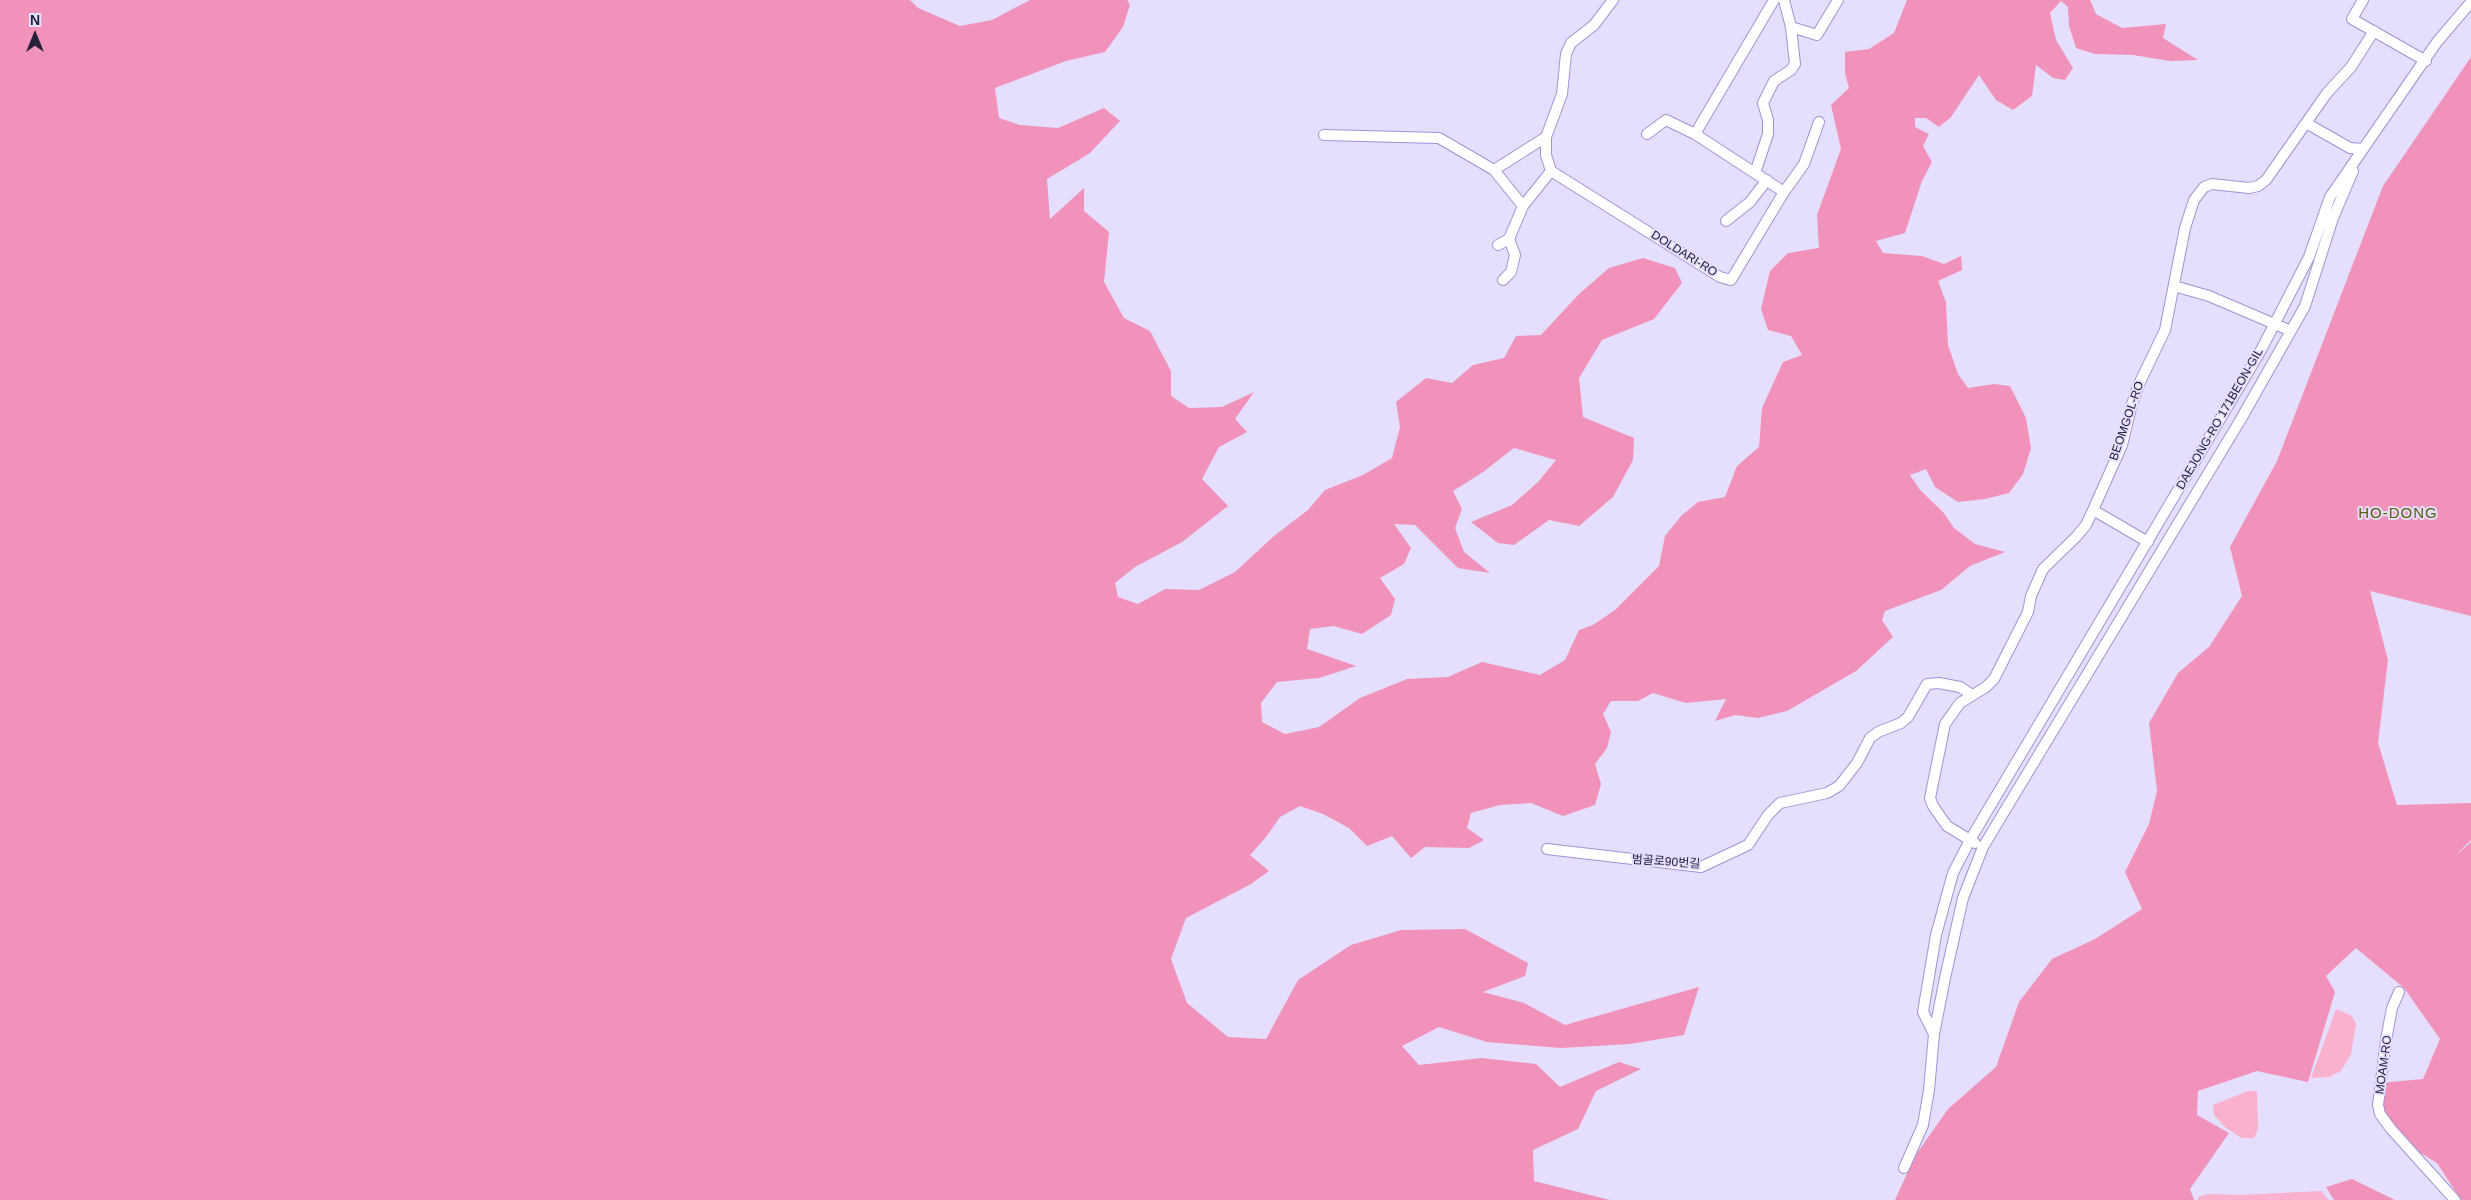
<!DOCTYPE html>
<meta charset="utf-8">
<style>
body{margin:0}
#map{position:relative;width:2471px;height:1200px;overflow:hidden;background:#e5dffd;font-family:Helvetica,sans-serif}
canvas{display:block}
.north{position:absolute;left:10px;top:10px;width:50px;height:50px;-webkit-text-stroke:4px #e5dffd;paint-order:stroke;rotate:0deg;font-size:14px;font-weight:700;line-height:20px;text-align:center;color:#27203c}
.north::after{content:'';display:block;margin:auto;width:18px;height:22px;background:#27203c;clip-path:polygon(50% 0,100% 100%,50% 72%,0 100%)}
</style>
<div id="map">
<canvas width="2471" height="1200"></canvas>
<div class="north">N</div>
</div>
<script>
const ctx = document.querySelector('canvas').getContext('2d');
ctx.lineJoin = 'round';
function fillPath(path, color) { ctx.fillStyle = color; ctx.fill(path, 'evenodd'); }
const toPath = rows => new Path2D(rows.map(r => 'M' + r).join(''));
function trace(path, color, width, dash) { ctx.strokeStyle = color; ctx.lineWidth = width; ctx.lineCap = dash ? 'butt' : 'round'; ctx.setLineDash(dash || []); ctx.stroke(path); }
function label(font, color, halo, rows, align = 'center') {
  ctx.font = font + ' Helvetica,"Noto Sans KR",sans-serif'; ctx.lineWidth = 4; ctx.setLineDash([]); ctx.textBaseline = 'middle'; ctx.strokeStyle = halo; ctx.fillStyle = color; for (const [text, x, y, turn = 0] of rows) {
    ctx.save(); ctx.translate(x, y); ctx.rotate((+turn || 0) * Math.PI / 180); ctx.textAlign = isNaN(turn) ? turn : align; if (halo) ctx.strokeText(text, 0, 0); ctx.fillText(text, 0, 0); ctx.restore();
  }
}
const green = toPath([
 [2336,1009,2352,1016,2356,1024,2351,1054,2341,1071,2329,1077,2311,1078],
 [2248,1091,2257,1091,2258,1129,2254,1138,2241,1138,2225,1127,2214,1115,2213,1105],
 [2321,1191,2329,1200,2198,1200,2198,1197,2208,1194,2240,1195]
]);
const forest = toPath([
 [0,0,910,0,918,8,960,26,992,20,1030,0,1127,0,1130,5,1123,27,1105,52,1066,61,995,88,999,118,1020,125,1058,128,1104,108,1120,121,1090,153,1047,179,1050,219,1084,188,1084,211,1109,232,1104,282,1124,318,1150,331,1171,371,1171,396,1189,408,1222,407,1254,392,1235,419,1247,432,1219,447,1202,479,1228,506,1182,542,1135,567,1115,583,1118,597,1138,604,1165,589,1199,590,1235,572,1274,536,1308,510,1325,490,1363,475,1392,458,1400,427,1396,402,1426,378,1452,383,1473,365,1504,358,1516,336,1541,335,1579,294,1609,268,1643,258,1675,268,1682,283,1654,319,1602,340,1579,378,1583,417,1634,438,1633,460,1613,497,1579,526,1549,520,1514,545,1498,543,1471,522,1512,505,1538,482,1556,460,1514,448,1483,472,1453,491,1462,509,1455,528,1464,552,1490,573,1458,568,1415,525,1394,524,1411,548,1404,564,1380,578,1395,599,1391,615,1362,634,1334,626,1310,629,1307,649,1356,666,1319,678,1277,682,1261,703,1262,722,1285,734,1319,727,1360,698,1407,679,1448,677,1482,662,1540,675,1565,660,1579,630,1593,625,1615,610,1659,566,1665,536,1681,516,1698,502,1725,497,1737,466,1759,447,1762,408,1783,362,1802,355,1791,336,1768,330,1761,309,1770,271,1788,253,1819,248,1817,215,1841,149,1831,105,1849,88,1845,73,1845,52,1869,49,1894,33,1907,0,2090,0,2096,14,2122,28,2166,24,2163,38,2198,60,2170,61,2133,55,2095,54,2076,48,2069,26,2068,7,2061,1,2050,13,2056,40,2073,68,2065,80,2053,78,2036,65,2032,96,2013,110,1996,100,1979,75,1951,117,1939,127,1926,118,1915,118,1915,127,1929,134,1923,146,1932,162,1922,181,1905,233,1876,241,1883,253,1922,256,1944,264,1961,256,1962,270,1938,281,1946,302,1948,345,1958,374,1968,388,1994,384,2010,386,2026,418,2031,448,2023,474,2009,493,1985,499,1958,502,1935,487,1926,469,1910,475,1920,490,1943,512,1954,528,1975,544,2005,552,1970,566,1941,590,1885,611,1882,620,1893,637,1856,671,1787,711,1758,718,1735,715,1715,721,1726,699,1686,703,1653,693,1638,701,1611,701,1603,714,1611,732,1607,748,1595,764,1601,784,1595,805,1563,816,1531,803,1500,805,1471,813,1467,828,1484,840,1469,848,1425,847,1411,858,1392,836,1367,846,1349,828,1323,814,1300,806,1280,817,1266,837,1250,855,1269,871,1251,884,1186,918,1171,959,1187,1003,1228,1037,1266,1039,1298,980,1351,945,1401,930,1465,929,1528,963,1525,976,1483,992,1524,1003,1565,1025,1699,987,1684,1035,1630,1044,1561,1048,1487,1042,1439,1027,1402,1046,1419,1065,1481,1058,1536,1064,1560,1087,1619,1062,1641,1069,1596,1091,1578,1129,1533,1150,1534,1181,1610,1200,0,1200],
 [2471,57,2471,616,2370,591,2388,660,2378,743,2397,805,2471,803,2471,840,2453,858,2471,842,2471,1200,2461,1200,2437,1163,2386,1132,2380,1083,2423,1079,2440,1039,2404,988,2356,948,2326,976,2335,992,2308,1082,2257,1071,2198,1091,2197,1115,2229,1133,2190,1189,2194,1200,1895,1200,1915,1156,1948,1109,1996,1067,2019,1002,2052,959,2095,939,2142,909,2125,872,2149,824,2157,791,2149,723,2178,673,2209,647,2242,596,2230,547,2277,461,2383,186],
 [2352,1179,2393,1199,2394,1200,2334,1200,2326,1187]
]);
const minor = toPath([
 [2352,19,2426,61],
 [2352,19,2363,0],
 [1791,27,1817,35,1838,0],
 [2374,31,2351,67,2327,93,2266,180,2258,186,2249,188,2212,184,2204,187,2194,200,2185,228,2165,330,2139,384,2132,404,2122,445,2093,510,2086,525,2076,537,2043,569,2031,596,2028,612,1994,679,1986,687,1960,703,1945,724,1930,798,1933,806,1947,826,1970,840,2260,352,2309,257,2330,197,2437,42,2471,2],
 [2306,123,2350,148,2363,149],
 [1647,134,1666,120,1695,134,1784,192],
 [1695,134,1774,0],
 [1324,135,1439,138,1494,170,1523,206],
 [1494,170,1546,137],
 [1551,171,1720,277,1731,280,1784,192,1804,164,1819,122],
 [1551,171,1546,155,1546,137,1562,94,1566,54,1571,43,1594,25,1613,0],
 [1755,173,1768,134,1768,120,1763,103,1774,81,1791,70,1795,64,1791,27,1784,0],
 [1726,221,1750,202,1767,180],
 [1498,245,1509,239],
 [1503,280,1511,272,1515,255,1509,239,1523,206,1551,171],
 [2174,286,2209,296,2291,331],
 [2093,510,2148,542],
 [1547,849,1701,867,1748,845,1768,815,1780,803,1827,793,1839,786,1857,763,1870,738,1878,732,1901,723,1908,717,1927,684,1939,683,1960,687,1972,695],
 [2399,992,2392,1008,2386,1040,2378,1105,2380,1114,2391,1129,2455,1200],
 [1934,1034,1923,1012,1936,935,1953,873,1970,840,1975,843],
 [1904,1168,1923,1125,1929,1090,1934,1034,1945,978,1963,898,1983,847,2241,419,2305,306,2333,218,2353,171]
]);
const streetNames = [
 ["DOLDARI-RO",1684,254,32],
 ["DAEJONG-RO 171BEON-GIL",2220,419,-60],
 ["BEOMGOL-RO",2127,421,-71],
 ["범골로90번길",1666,862,4],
 ["MOAM-RO",2384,1065,-82]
];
const quarterNames = [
 ["HO-DONG",2398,514]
];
fillPath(green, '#fab1ce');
fillPath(forest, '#f092ba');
trace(minor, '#a192d7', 12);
trace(minor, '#fff', 10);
label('12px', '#27203c', '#e5dffd', streetNames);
ctx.letterSpacing = '1px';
label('15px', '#585d06', '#e5dffd', quarterNames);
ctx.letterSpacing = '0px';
</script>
